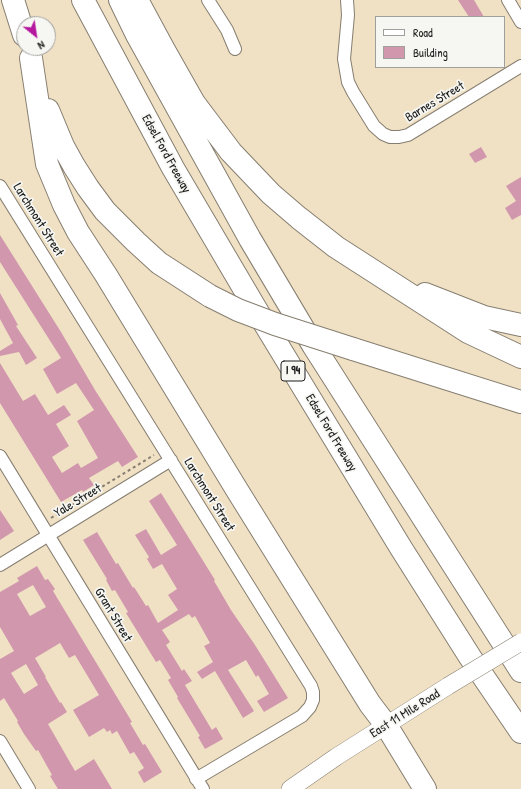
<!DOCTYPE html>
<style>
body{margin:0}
#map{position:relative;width:521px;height:789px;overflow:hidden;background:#f0e1c5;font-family:"Patrick Hand",sans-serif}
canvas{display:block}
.legend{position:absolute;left:375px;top:16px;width:130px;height:52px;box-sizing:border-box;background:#f6f6f2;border:1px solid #9f9f9c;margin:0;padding:5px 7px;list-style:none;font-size:12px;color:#1c1c1c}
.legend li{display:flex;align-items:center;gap:8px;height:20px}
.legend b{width:20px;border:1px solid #9f9f9c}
.north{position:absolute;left:16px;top:16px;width:40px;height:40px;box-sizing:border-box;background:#f6f6f2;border:1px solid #9f9f9c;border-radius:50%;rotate:150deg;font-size:11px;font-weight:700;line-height:16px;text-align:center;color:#1c1c1c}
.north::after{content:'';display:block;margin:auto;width:14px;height:18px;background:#b5179e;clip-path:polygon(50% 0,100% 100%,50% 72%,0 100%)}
</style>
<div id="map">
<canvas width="521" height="789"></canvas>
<ul class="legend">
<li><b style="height:5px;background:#fff"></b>Road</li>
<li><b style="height:11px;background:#d198ad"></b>Building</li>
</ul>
<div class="north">N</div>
</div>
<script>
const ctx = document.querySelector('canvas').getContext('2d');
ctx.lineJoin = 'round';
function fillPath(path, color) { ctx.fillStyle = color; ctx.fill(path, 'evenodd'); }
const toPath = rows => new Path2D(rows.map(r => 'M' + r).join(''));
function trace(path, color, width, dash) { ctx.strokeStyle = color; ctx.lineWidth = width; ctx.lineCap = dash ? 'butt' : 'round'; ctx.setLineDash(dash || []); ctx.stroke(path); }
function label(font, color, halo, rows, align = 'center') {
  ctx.font = font + ' "Patrick Hand",sans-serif'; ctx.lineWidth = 3.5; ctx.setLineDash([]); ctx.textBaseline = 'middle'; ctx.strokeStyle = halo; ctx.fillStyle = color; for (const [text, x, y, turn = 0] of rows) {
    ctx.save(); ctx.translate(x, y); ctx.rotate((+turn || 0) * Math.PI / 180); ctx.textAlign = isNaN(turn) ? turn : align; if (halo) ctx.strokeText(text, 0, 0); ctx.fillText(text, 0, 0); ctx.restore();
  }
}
const building = toPath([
 [458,0,474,0,484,17,469,17],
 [481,147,487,157,475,163,469,154],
 [521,177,521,215,512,220,505,208,516,201,506,186],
 [0,235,61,332,95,390,138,457,122,467,118,461,89,478,94,485,83,492,82,490,61,502,0,403,0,363,23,401,35,394,48,415,64,405,71,415,56,424,69,446,52,457,62,473,78,463,81,468,98,458,77,421,94,410,76,383,57,394,43,369,61,358,0,262],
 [0,293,18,325,16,326,37,358,26,365,19,352,0,356,0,351,13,343,0,319],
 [161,493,215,580,214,581,217,586,231,610,255,645,288,698,264,712,257,701,269,694,258,675,256,677,246,660,228,670,254,711,243,718,215,671,202,679,197,672,213,662,204,646,210,643,195,616,192,618,189,614,162,630,170,642,166,645,182,671,184,669,192,681,185,685,212,730,216,727,223,739,205,749,198,737,200,736,177,698,178,697,168,680,171,678,160,660,156,662,126,613,128,612,115,590,112,591,106,580,107,579,83,540,97,532,116,564,118,563,133,588,134,587,146,606,148,605,158,623,178,610,168,595,177,589,162,564,153,569,147,559,149,557,135,535,146,529,161,555,177,545,149,501],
 [0,510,14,531,0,540],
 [37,566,45,580,48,579,55,589,53,591,132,722,130,723,143,745,145,744,162,772,144,783,138,772,144,768,134,752,130,754,117,731,112,734,110,730,107,732,104,728,89,737,73,710,99,695,75,655,69,658,60,643,35,658,46,677,45,677,60,703,61,702,67,712,48,724,75,771,94,759,112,789,58,789,50,776,52,775,38,750,36,751,24,734,17,722,18,721,4,698,0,701,0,659,14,651,0,627,0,592,19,581,17,578],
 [33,585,46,607,30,616,17,594],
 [26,664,38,685,24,694,11,673]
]);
const path = toPath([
 [51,518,154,455]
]);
const minor = toPath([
 [208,0,227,30,235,49],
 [347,0,348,15,344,59,348,82,353,92,374,126,383,134,390,137,399,137,408,135,521,66],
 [508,0,521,22],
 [0,186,311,686,313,692,313,700,310,707,302,716,196,779],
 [0,456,203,789],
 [0,565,171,460],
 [0,741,29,789]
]);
const secondary = toPath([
 [290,789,336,757,448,686]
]);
const motorway = toPath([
 [13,0,24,35],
 [83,0,173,168,263,321,401,548,470,657,521,732],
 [120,0,137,35,250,239,313,345,521,671],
 [137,0,164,50,194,103,231,152,271,194,299,218,336,247,468,332,521,357],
 [31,58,47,164,64,205,78,232,106,275,237,490,370,704,386,725,425,789],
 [48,110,63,146,74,166,88,188,105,211,136,242,159,263,210,296],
 [425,294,484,317,521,325],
 [353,349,521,402]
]);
const secondaryBridge = toPath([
 [448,686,521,642]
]);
const motorwayBridge = toPath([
 [210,296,238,310,275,324,353,349]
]);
const shields = [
 [293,371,24]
];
const shieldNames = [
 ["I 94",293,371]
];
const streetNames = [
 ["Barnes Street",435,102,-31],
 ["Edsel Ford Freeway",166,154,61],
 ["Larchmont Street",38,220,58],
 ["Edsel Ford Freeway",331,433,59],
 ["Larchmont Street",209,495,58],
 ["Yale Street",78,501,-31],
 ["Grant Street",113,615,59],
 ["East 11 Mile Road",405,714,-32]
];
fillPath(building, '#d198ad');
trace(minor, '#867e70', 14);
trace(secondary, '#867e70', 18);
trace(motorway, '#867e70', 24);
trace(path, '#867e70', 2, [3, 3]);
trace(minor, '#fff', 12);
trace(secondary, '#fff', 17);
trace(motorway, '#fff', 22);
trace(secondaryBridge, '#867e70', 18, []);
trace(motorwayBridge, '#867e70', 24, []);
trace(secondaryBridge, '#fff', 17);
trace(motorwayBridge, '#fff', 22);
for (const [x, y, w] of shields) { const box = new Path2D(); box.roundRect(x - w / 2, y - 10, w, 20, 3); ctx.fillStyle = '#f6f6f2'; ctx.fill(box); trace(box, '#1c1c1c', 1); }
label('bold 12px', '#1c1c1c', null, shieldNames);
label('13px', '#1c1c1c', '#f6f6f2', streetNames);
</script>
